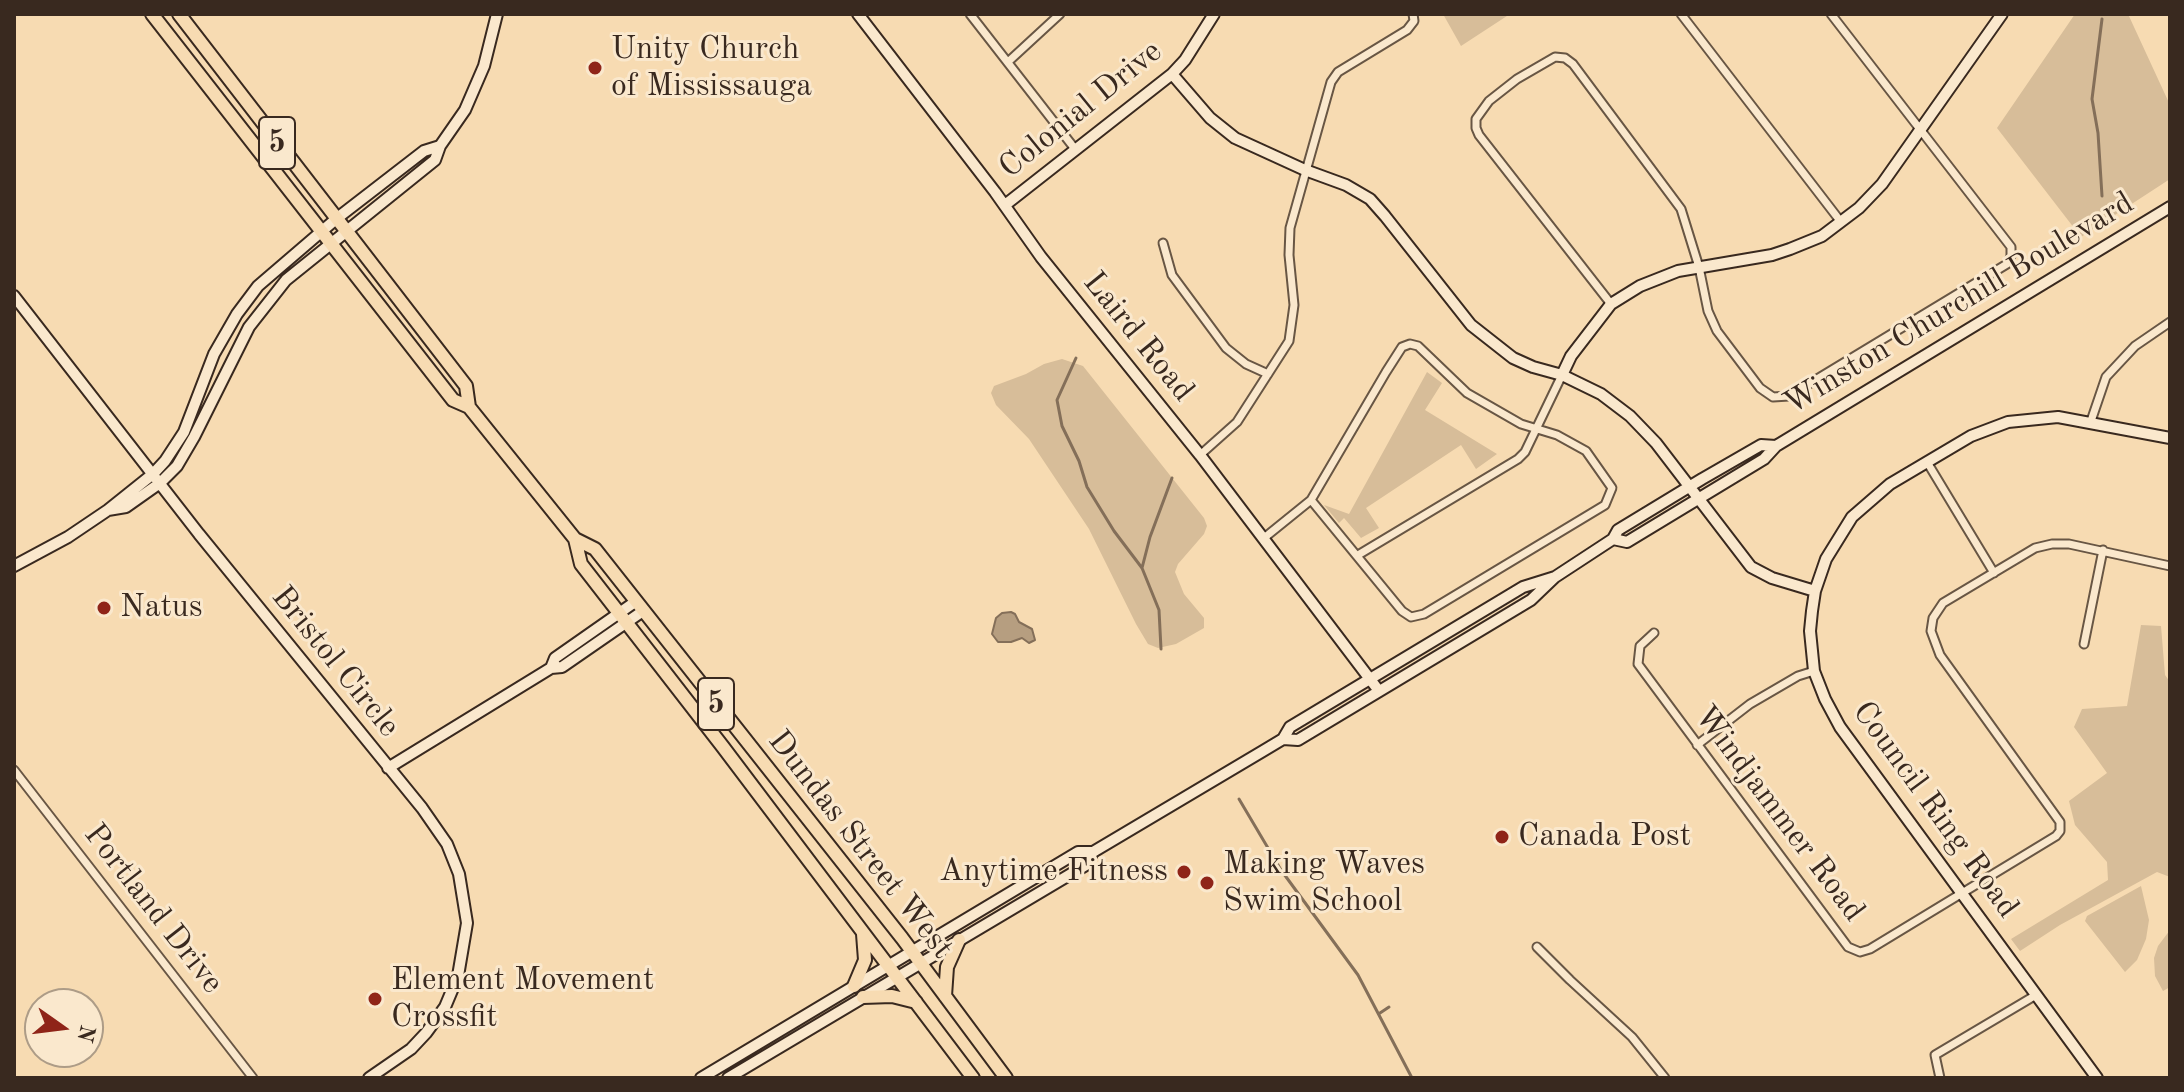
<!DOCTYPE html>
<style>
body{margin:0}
#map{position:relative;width:2184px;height:1092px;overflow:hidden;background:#f7dbb2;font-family:"Old Standard TT",serif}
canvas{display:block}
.frame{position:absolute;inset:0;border:16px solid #39291f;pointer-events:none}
.north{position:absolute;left:24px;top:988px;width:80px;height:80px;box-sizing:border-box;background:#fae8cd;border:2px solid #ad9c87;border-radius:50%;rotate:104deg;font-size:22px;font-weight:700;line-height:32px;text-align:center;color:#39291f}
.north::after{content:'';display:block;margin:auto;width:28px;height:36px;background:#8f2418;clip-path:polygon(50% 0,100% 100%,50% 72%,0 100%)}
</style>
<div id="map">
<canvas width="2184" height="1092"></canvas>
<div class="frame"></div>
<div class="north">N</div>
</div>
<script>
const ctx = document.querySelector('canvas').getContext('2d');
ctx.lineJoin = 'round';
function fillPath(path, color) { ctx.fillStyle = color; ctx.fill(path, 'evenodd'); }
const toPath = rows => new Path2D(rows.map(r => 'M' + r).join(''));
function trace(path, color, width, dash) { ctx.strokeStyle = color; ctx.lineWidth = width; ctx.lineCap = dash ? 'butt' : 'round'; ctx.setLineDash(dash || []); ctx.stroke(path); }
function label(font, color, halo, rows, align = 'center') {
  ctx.font = font + ' "Old Standard TT",serif'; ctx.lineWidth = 6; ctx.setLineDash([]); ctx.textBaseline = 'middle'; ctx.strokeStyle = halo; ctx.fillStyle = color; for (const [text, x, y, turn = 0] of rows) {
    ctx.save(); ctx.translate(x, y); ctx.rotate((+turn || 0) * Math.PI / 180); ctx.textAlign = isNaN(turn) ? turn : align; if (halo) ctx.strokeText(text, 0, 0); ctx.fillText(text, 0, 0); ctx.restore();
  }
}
const green = toPath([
 [1443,14,1510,14,1461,46],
 [2075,14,2128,14,2170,105,2170,179,2081,237,1997,128],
 [1062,359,1083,366,1204,518,1207,526,1204,534,1178,564,1175,572,1184,594,1204,618,1204,628,1176,644,1158,648,1148,644,1136,624,1089,529,1029,439,996,405,991,393,994,386,1026,374,1044,364],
 [1427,372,1442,383,1425,410,1497,454,1476,469,1461,445,1366,508,1379,528,1361,538,1344,518,1339,523,1324,505,1349,514],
 [2141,625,2161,626,2165,675,2170,682,2170,877,2157,872,2060,925,2020,951,2011,939,2108,880,2107,862,2075,825,2069,801,2107,773,2074,727,2082,709,2127,706],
 [2141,886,2149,920,2146,939,2137,960,2125,972,2085,921,2087,916],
 [2170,930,2170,987,2163,991,2155,976,2154,958,2158,946]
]);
const water = toPath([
 [1011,612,1015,614,1019,622,1032,629,1035,640,1029,643,1022,638,1011,642,998,642,992,634,996,618,1002,613,1011,612]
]);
const stream = toPath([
 [2102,19,2092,99,2098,133,2102,196],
 [1076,358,1057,400,1062,426,1079,461,1087,487,1114,531,1142,568,1159,610,1161,649],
 [1142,568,1150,537,1172,478],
 [1239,799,1281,870,1358,975,1412,1078],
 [1380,1013,1389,1007]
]);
const street = toPath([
 [970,14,1075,149],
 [1681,14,1841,222],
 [1009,61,1060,14],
 [1163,243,1172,275,1226,348,1246,364,1268,374],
 [1611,304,1479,135,1476,128,1476,119,1489,101,1517,79,1555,57,1565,58,1573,64,1681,209,1699,267,1708,311,1717,331,1760,388,1773,397,1789,396,2007,264,2011,256,2011,247,1831,14],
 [2091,421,2106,377,2135,346,2170,322],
 [1200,455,1237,422,1289,341,1294,305,1289,255,1290,228,1331,82,1338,72,1407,30,1414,21,1413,14],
 [1927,462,1994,573],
 [1264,538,1311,500,1386,372,1402,347,1410,344,1418,346,1467,393,1521,424,1557,435,1586,451,1612,488,1605,505,1424,614,1411,617,1402,611,1311,500],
 [1358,555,1518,459,1525,452,1562,375],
 [1654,633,1640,646,1638,664,1848,947,1860,952,1870,949,2056,836,2060,831,2060,822,1940,655,1931,631,1933,618,1943,603,2035,548,2052,544,2069,544,2170,566],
 [2084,644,2103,550],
 [1697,745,1750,704,1798,676,1814,671],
 [14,770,253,1078],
 [1537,947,1570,980,1632,1037,1665,1078],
 [1940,1078,1935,1055,2036,995]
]);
const secondary = toPath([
 [858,14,995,192,1041,257,1200,455,1379,691],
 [1172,74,1210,118,1235,138,1305,170,1346,185,1370,199,1385,216,1471,325,1513,358,1533,367,1562,375,1601,394,1630,416,1656,443,1751,567,1772,578,1815,591],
 [1005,205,1172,74,1185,60,1214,14],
 [14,296,199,534,422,808,447,844,459,874,467,923,458,976,445,1007,426,1033,411,1049,369,1078],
 [1562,375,1571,356,1611,304,1640,286,1678,271,1772,255,1790,249,1822,236,1859,208,1882,184,2002,14],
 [108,510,126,507,160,483,177,466,194,437,249,327,286,280,435,160,440,146,465,110,484,66,497,14],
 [1613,539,1627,542,1764,459,1776,446,2170,207],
 [14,566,68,537,108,510,153,474,165,461,184,432,214,354,237,314,258,286,336,219,424,151,440,146],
 [551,668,555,658,635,602],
 [1283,739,1298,740,1531,600,1555,577,1613,539,1618,530,1702,479,1761,445,1776,446],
 [388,768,551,668,562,667,643,611],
 [701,1078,1078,852,1093,852],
 [728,1078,1086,865,1093,852,1263,751,1283,739,1290,727,1523,587,1555,577],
 [2097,1078,1840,727,1825,699,1814,671,1810,631,1812,611,1815,591,1826,559,1852,517,1890,484,1971,436,2008,422,2058,417,2170,438]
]);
const primary = toPath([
 [152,14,453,400,469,407,575,539,595,549,902,938,1006,1078],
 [179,14,466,386,469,407],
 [575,539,581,564,723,747,973,1078],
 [854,986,865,960,863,934],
 [945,996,947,967,959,940],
 [863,997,892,996,916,1002]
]);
const markers = [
 [595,68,8,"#8f2418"],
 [104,608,8,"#8f2418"],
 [1502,837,8,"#8f2418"],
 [1184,872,8,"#8f2418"],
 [1207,883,8,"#8f2418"],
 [375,999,8,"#8f2418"]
];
const shields = [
 [277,143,36],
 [716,704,36]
];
const shieldNames = [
 ["5",277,143],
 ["5",716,704]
];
const poiNames = [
 ["Unity Church",611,50],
 ["of Mississauga",611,87],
 ["Natus",120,608],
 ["Canada Post",1518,837],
 ["Making Waves",1223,865],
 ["Swim School",1223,902],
 ["Anytime Fitness",1168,872,"right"],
 ["Element Movement",391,981],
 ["Crossfit",391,1018]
];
const streetNames = [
 ["Colonial Drive",1081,110,-39],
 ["Winston Churchill Boulevard",1959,304,-31],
 ["Laird Road",1138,337,51],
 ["Bristol Circle",335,662,51],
 ["Council Ring Road",1935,810,54],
 ["Windjammer Road",1779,814,53],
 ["Dundas Street West",860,845,52],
 ["Portland Drive",153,909,52]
];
fillPath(green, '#d7bd99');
fillPath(water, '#b69e80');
trace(water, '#846f59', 2);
trace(stream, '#846f59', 3);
trace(street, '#685644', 11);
trace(secondary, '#39291f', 14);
trace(primary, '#39291f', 16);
trace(street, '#fae8cd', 7);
trace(secondary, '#fae8cd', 10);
trace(primary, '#f7dbb2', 12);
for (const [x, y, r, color] of markers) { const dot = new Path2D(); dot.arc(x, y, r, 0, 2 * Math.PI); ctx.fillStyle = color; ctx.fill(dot); trace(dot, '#fae8cd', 3); }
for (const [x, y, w] of shields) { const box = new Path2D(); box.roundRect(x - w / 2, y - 26, w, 52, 6); ctx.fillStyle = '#fae8cd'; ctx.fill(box); trace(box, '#39291f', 2); }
label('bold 30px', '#39291f', null, shieldNames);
label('32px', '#39291f', '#fae8cd', poiNames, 'left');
label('32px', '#39291f', '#fae8cd', streetNames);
</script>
